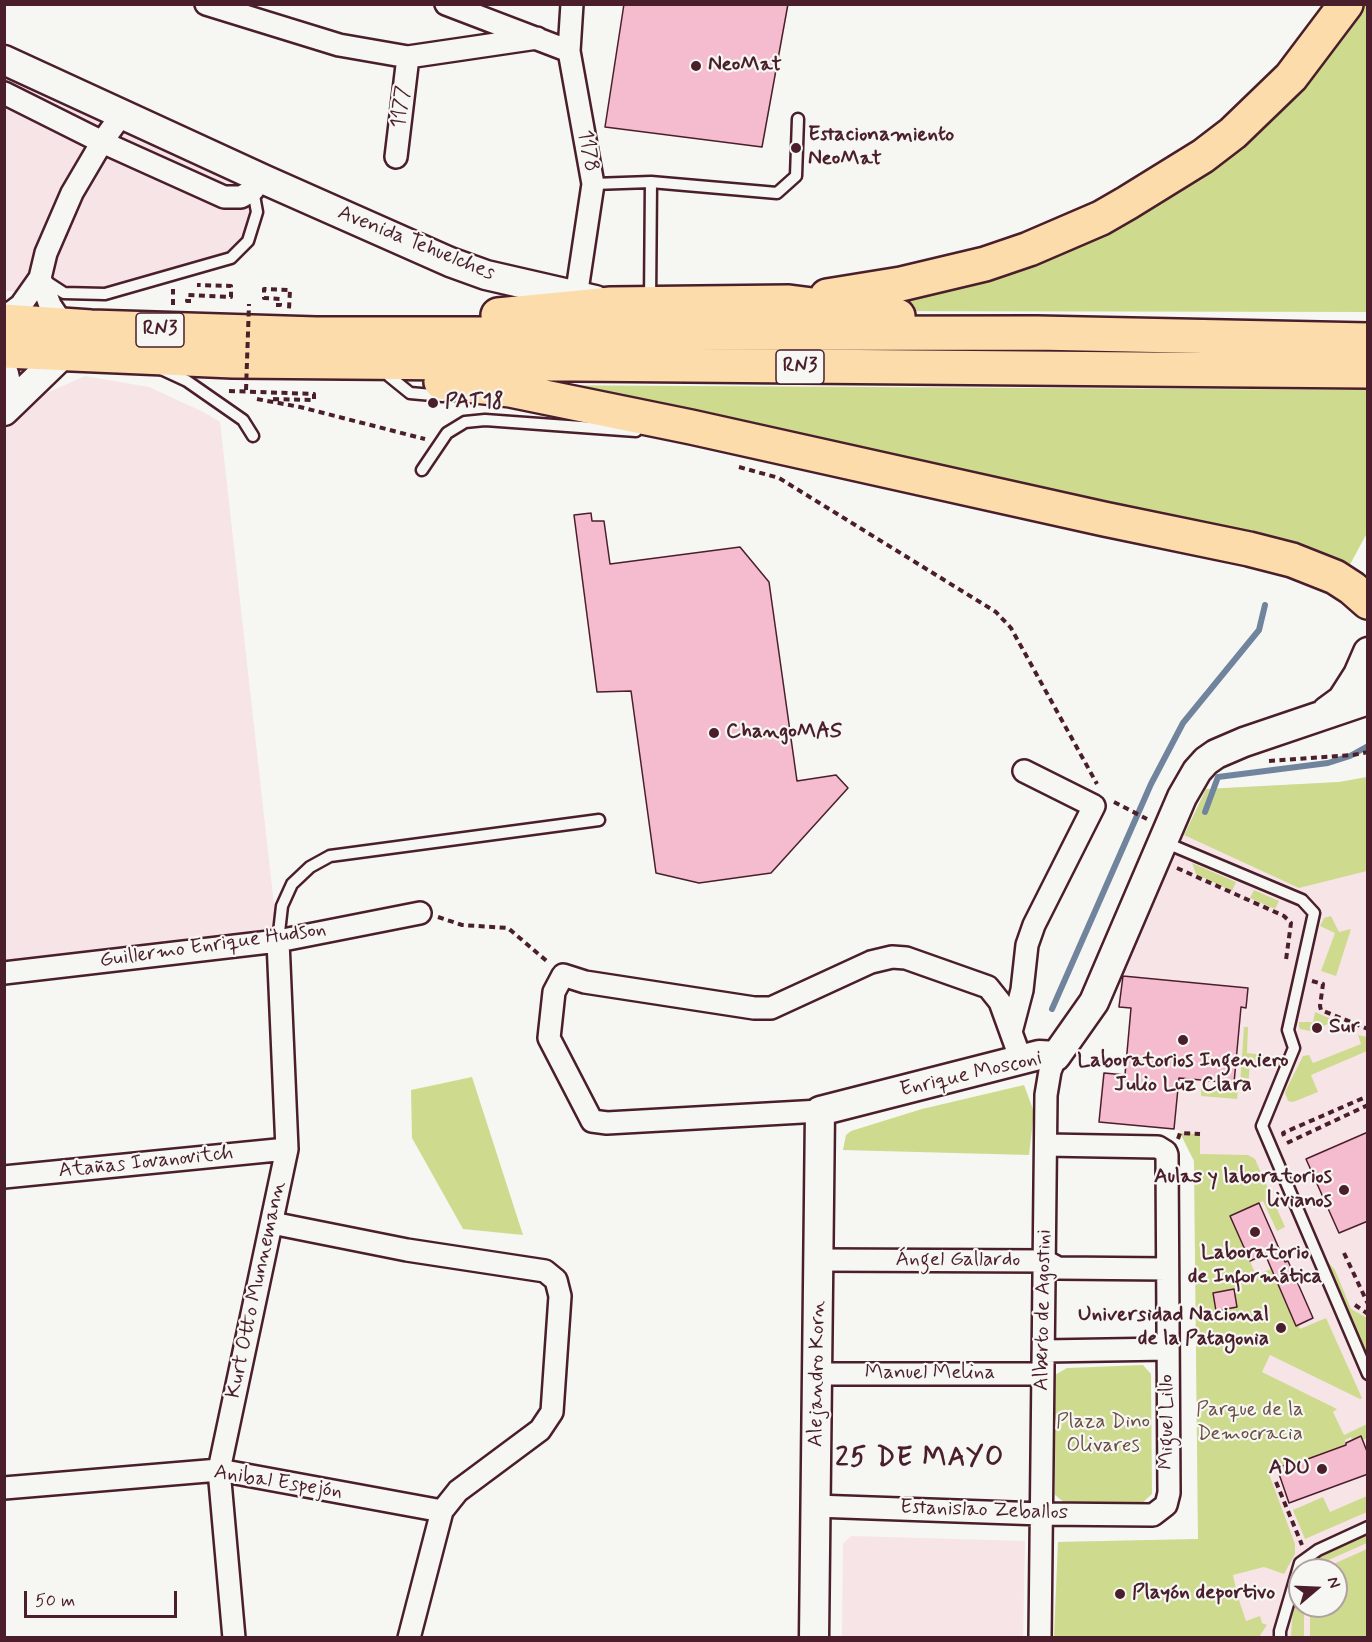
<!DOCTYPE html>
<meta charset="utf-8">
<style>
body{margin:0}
#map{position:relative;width:1372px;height:1642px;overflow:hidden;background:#f6f6f2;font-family:Mynerve,sans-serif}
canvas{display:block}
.frame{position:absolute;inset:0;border:6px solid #4a1f2b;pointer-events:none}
.north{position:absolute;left:1288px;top:1558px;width:60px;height:60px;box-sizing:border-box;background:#f6f6f2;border:2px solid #b1a0a2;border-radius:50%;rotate:71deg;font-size:16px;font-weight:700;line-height:24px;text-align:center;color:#4a1f2b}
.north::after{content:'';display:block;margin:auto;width:21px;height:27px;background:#4a1f2b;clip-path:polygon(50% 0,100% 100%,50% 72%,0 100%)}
.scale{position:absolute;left:24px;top:1591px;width:153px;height:27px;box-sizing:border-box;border:3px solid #4a1f2b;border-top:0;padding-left:8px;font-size:18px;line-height:21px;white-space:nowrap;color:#4a1f2b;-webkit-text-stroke:4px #f6f6f2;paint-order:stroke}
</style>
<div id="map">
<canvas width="1372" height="1642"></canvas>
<div class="frame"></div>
<div class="north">N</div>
<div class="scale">50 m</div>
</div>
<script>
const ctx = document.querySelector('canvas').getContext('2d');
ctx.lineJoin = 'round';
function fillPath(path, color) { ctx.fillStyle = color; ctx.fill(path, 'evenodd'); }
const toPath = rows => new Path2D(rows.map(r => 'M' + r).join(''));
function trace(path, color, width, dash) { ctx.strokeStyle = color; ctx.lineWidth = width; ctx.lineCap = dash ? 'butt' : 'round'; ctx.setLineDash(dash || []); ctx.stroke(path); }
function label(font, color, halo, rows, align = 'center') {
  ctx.font = font + ' Mynerve,sans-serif'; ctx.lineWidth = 4.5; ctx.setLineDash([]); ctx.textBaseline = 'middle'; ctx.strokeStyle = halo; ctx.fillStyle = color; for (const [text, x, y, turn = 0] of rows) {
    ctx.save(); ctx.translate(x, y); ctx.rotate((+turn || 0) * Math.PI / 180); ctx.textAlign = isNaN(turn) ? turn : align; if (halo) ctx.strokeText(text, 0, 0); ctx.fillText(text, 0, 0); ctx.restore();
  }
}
const built = toPath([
 [5,60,261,178,257,212,248,241,231,258,105,294,5,291],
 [85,376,149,387,203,412,220,422,278,941,5,973,4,412],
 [1367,777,1367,1637,1054,1638,1058,1542,1198,1539,1194,1161,1179,1130,1098,1123,1102,1072,1124,1073,1130,1009,1117,1007,1121,976,1145,918,1206,789,1339,782],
 [1300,1570,1336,1570,1336,1606,1300,1606],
 [851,1536,1025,1541,1023,1637,842,1637,843,1544]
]);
const green = toPath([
 [1358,5,1367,5,1367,312,846,311,1151,195],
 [528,385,1367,390,1367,533,1347,570],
 [1367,777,1367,871,1299,888,1184,835,1206,789,1339,782],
 [1192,863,1236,882,1232,891,1196,874],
 [1254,890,1279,901,1275,909,1250,898],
 [1331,916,1339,932,1351,929,1336,976,1321,971,1335,933,1320,926,1324,918],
 [1315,1012,1336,1021,1310,1031,1300,1029,1299,1027,1299,1022,1313,1022],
 [1244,1027,1248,1027,1247,1053,1281,1057,1283,1060,1280,1065,1276,1066,1250,1064,1248,1085,1240,1085],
 [1358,1035,1367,1037,1367,1051,1311,1075,1318,1092,1293,1102,1288,1101,1285,1093,1286,1090,1303,1056,1309,1055,1313,1063,1361,1044],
 [472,1077,523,1235,463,1229,412,1138,411,1090],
 [1024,1085,1034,1112,1029,1155,843,1150,846,1135,851,1131,922,1109],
 [1201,1088,1238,1091,1237,1099,1201,1096],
 [1180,1133,1200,1134,1200,1154,1248,1155,1255,1159,1285,1227,1277,1231,1263,1201,1230,1216,1256,1275,1271,1269,1296,1325,1298,1325,1300,1329,1326,1318,1362,1398,1360,1399,1270,1355,1262,1372,1337,1409,1333,1412,1344,1435,1367,1424,1367,1438,1363,1440,1361,1437,1353,1444,1351,1437,1345,1440,1346,1445,1294,1464,1292,1462,1277,1468,1278,1470,1269,1474,1295,1544,1295,1554,1284,1574,1264,1567,1233,1575,1237,1594,1246,1621,1260,1616,1262,1623,1267,1625,1259,1637,1054,1638,1058,1542,1198,1539,1194,1161],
 [1326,1260,1335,1270,1351,1309,1367,1318,1367,1357],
 [1143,1365,1151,1374,1152,1494,1140,1505,1065,1503,1055,1495,1053,1376,1067,1368],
 [1367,1496,1367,1512,1305,1539,1293,1510,1323,1497,1330,1512],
 [1367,1535,1367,1543,1306,1570,1310,1563,1322,1554],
 [1367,1549,1367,1637,1310,1637,1310,1606,1336,1606,1336,1570,1320,1570],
 [1298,1592,1300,1593,1300,1606,1304,1606,1304,1637,1291,1637,1292,1619]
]);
const stream = toPath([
 [1205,812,1218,777,1328,763,1350,756,1368,746],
 [1052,1009,1151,784,1183,723,1259,630,1265,605]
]);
const building = toPath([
 [624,4,788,4,762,147,605,127,624,4],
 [591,513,592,521,604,521,610,564,740,547,769,582,797,781,836,775,848,788,771,873,699,883,656,873,631,691,597,692,574,515,591,513],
 [1123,976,1248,988,1246,1008,1241,1007,1234,1083,1179,1078,1174,1129,1099,1122,1104,1073,1125,1075,1131,1008,1119,1007,1123,976],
 [1368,1132,1368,1221,1339,1233,1306,1159,1368,1132],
 [1259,1203,1285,1262,1288,1261,1313,1318,1296,1326,1265,1254,1250,1261,1230,1216,1259,1203],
 [1234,1289,1237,1307,1216,1311,1213,1293,1234,1289],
 [1361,1436,1368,1454,1368,1474,1289,1503,1277,1468,1293,1462,1294,1464,1346,1445,1346,1443,1361,1436]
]);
const path = toPath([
 [191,301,187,301,188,295,231,297,231,286,197,285],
 [173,305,173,289],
 [276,305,280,305,280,299,264,298,264,289,290,290,289,309],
 [229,391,314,394,314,400,270,399],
 [257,399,300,407,425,439],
 [739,467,779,478,996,612,1011,628,1097,784],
 [1269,761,1353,755,1368,752],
 [1114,802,1147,819],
 [1177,868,1284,916,1291,923,1286,960],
 [438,917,462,925,508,928,549,963],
 [1312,981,1323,984,1320,1006,1321,1010,1368,1029],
 [1284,1136,1283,1133,1368,1096],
 [1178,1139,1180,1133,1200,1134],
 [1287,1143,1368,1105],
 [1344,1253,1368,1304],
 [1355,1305,1368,1314],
 [1276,1482,1302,1545]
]);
const lane = toPath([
 [593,184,651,182,777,193,796,176,798,119],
 [44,280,64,293,105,294,231,258,248,241,257,212,253,190],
 [650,302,651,182],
 [161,369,187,381,243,420,253,436],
 [389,376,410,393,443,396],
 [422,470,447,433,465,422,485,420,636,431],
 [1164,842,1302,900,1314,913,1288,1030,1294,1048,1262,1126,1368,1374],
 [278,941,282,906,292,884,310,867,330,856,599,820],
 [1280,1638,1280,1631,1300,1563,1318,1550,1368,1527]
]);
const street = toPath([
 [206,4,339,45,408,57,537,38],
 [446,4,569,51],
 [572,4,569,51,593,184,576,297],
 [4,93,102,142,224,197,241,197,253,190,261,178],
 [396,157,408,57],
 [4,318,21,305,40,278],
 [64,326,50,305,40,278,46,253,72,193,102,142,122,114],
 [4,973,278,941,420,913],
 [1011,1032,1022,990,1027,945,1034,925,1094,806,1024,771],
 [820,1111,607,1123,592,1121,549,1038,554,992,563,975,585,982,754,1008,771,1008,871,962,892,957,906,958,988,987,1000,1002,1021,1060],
 [4,1177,287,1149],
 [272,1223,407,1250,545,1271,556,1280,560,1296,552,1412,540,1430,458,1491,442,1511,409,1638],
 [820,1260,1045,1261,1058,1268,1167,1269],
 [1045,1351,1168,1349],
 [817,1374,1043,1374],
 [4,1488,219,1470,442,1511],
 [815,1506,1042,1514,1153,1515,1166,1505,1169,1493,1167,1155,1166,1152,1158,1147,1046,1145],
 [234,1638,219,1470,287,1149,278,941],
 [1040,1638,1046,1095,1050,1071,1056,1056]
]);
const secondary = toPath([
 [4,60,265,180,450,262,486,275,595,300],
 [4,374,7,388,4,409],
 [4,411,64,353],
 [1327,711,1342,700,1358,675,1368,652],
 [814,1638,820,1111,1039,1055,1056,1056,1094,1002,1182,797,1197,771,1206,761,1216,754,1244,742,1368,700]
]);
const highway = toPath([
 [827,296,901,284,985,264,1029,249,1101,218,1127,203,1203,156,1233,133,1291,77,1346,4],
 [498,315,611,304,789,302,898,316],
 [4,321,91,327,316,334,1037,333,1368,340],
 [4,351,233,361,1368,371],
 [441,382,510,390,691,427,1104,519,1249,549,1292,560,1335,577,1352,588,1368,602]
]);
const pathBridge = toPath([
 [246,390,249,304]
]);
const markers = [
 [696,66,6,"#4a1f2b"],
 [796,148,6,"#4a1f2b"],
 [433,403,6,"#4a1f2b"],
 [714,733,6,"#4a1f2b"],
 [1317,1028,6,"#4a1f2b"],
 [1183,1040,6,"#4a1f2b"],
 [1344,1190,6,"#4a1f2b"],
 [1255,1232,6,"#4a1f2b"],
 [1281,1328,6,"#4a1f2b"],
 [1322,1469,6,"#4a1f2b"],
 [1120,1594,6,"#4a1f2b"]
];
const shields = [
 [160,330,48],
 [800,367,48]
];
const shieldNames = [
 ["RN3",160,330],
 ["RN3",800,367]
];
const poiNames = [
 ["NeoMat",708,66],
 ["Estacionamiento",808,136],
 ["NeoMat",808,160],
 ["PAT18",445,403],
 ["ChangoMAS",726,733],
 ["Sur",1329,1028],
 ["Laboratorios Ingeniero",1183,1062,"center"],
 ["Julio Luz Clara",1183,1086,"center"],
 ["Aulas y laboratorios",1332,1178,"right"],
 ["livianos",1332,1202,"right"],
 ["Laboratorio",1255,1254,"center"],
 ["de Informática",1255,1278,"center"],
 ["Universidad Nacional",1269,1316,"right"],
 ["de la Patagonia",1269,1340,"right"],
 ["ADU",1310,1469,"right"],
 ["Playón deportivo",1132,1594]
];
const streetNames = [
 ["1177",402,107,-83],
 ["1178",587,151,80],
 ["Avenida Tehuelches",416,244,22],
 ["Guillermo Enrique Hudson",213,946,-8],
 ["Enrique Mosconi",971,1075,-13],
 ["Atañas Iovanovitch",146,1163,-6],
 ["Ángel Gallardo",958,1261],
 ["Kurt Otto Munnemann",257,1290,-78],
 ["Alberto de Agostini",1044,1310,-89],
 ["Alejandro Korn",818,1374,-89],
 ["Manuel Melina",930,1374],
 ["Miguel Lillo",1168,1422,-90],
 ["Anibal Espejón",278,1483,9],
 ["Estanislao Zeballos",984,1511,2]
];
const parkNames = [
 ["Parque de la",1250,1411],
 ["Democracia",1250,1435],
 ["Plaza Dino",1103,1423],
 ["Olivares",1103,1447]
];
const districtNames = [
 ["25 DE MAYO",920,1459]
];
fillPath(built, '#f6e4e7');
fillPath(green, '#cedb8e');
trace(stream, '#70849e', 6);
fillPath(building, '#f5bbce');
trace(building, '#4a1f2b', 1.5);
trace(lane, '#4a1f2b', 15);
trace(street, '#4a1f2b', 26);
trace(secondary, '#4a1f2b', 33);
trace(highway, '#4a1f2b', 38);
trace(path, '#4a1f2b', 4, [6, 4.5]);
trace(lane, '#f6f6f2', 10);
trace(street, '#f6f6f2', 21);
trace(secondary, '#f6f6f2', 28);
trace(highway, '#fddcac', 33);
trace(pathBridge, '#4a1f2b', 4, [6, 4.5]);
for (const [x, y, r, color] of markers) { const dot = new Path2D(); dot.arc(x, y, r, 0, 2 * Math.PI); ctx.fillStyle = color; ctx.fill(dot); trace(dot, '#f6f6f2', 2); }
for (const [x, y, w] of shields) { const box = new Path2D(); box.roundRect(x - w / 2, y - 17, w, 34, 4.5); ctx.fillStyle = '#f6f6f2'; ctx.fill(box); trace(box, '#4a1f2b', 1.5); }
label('bold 20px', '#4a1f2b', null, shieldNames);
label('bold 21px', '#4a1f2b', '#f6f6f2', poiNames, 'left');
label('21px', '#4a1f2b', '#f6f6f2', streetNames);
label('21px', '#6b4e44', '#f6f6f2', parkNames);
ctx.letterSpacing = '1.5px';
label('bold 27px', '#4a1f2b', '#f6f6f2', districtNames);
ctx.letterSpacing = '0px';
</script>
